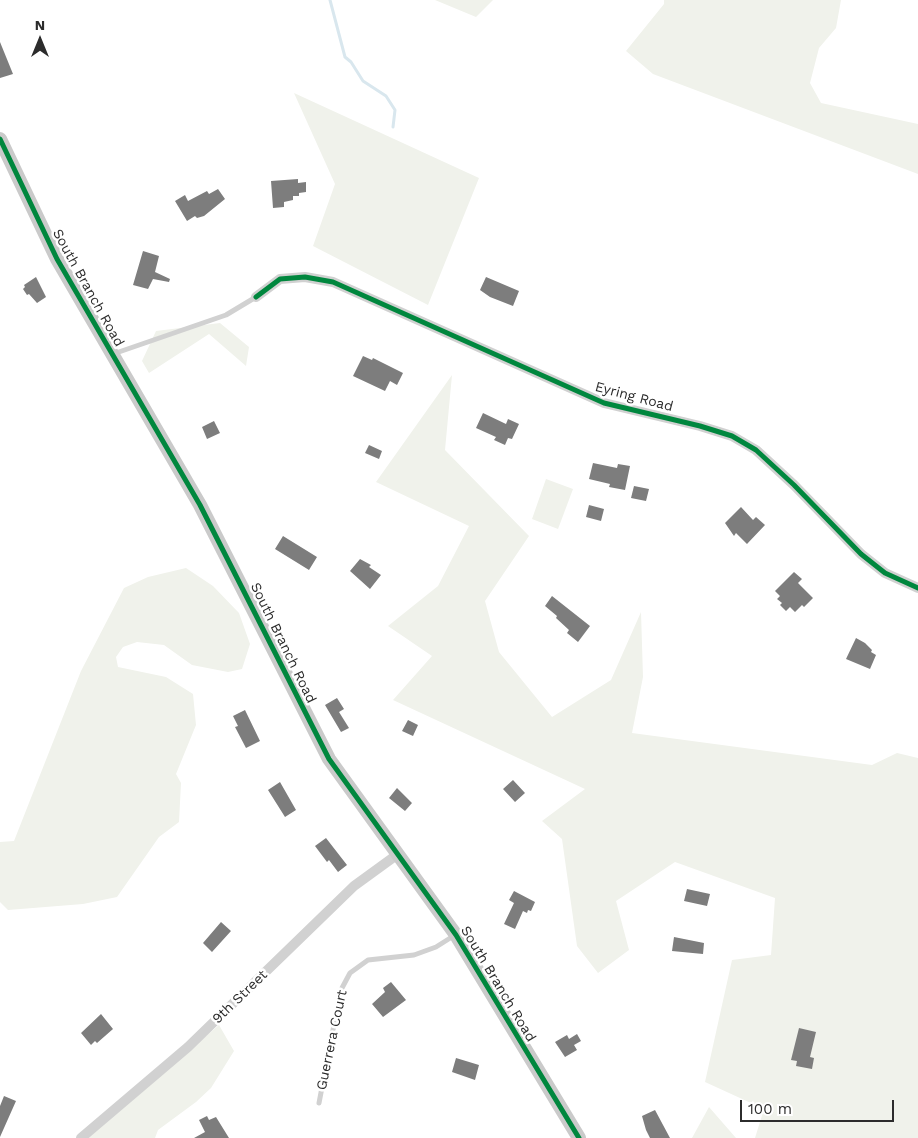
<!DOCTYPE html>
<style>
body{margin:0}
#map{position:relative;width:918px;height:1138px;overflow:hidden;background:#fff;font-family:"Work Sans",sans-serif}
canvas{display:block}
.north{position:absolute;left:15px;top:15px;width:50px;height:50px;-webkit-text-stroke:4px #fff;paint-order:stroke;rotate:0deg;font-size:14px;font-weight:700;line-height:20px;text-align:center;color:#2c2c2c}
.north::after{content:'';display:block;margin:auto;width:18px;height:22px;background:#2c2c2c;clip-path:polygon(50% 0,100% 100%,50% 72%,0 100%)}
.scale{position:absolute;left:740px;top:1100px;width:154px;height:22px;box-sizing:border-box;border:2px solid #2c2c2c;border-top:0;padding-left:6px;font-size:15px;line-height:18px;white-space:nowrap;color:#2c2c2c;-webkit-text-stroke:4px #fff;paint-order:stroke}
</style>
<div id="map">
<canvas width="918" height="1138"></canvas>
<div class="north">N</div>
<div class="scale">100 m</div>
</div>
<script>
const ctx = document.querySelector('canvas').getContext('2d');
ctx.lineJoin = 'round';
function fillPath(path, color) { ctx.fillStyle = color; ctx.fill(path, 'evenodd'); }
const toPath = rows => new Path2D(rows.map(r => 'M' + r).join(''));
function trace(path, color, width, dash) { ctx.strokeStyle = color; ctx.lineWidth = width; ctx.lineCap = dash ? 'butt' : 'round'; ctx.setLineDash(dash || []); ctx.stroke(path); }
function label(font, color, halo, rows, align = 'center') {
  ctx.font = font + ' "Work Sans",sans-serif'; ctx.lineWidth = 5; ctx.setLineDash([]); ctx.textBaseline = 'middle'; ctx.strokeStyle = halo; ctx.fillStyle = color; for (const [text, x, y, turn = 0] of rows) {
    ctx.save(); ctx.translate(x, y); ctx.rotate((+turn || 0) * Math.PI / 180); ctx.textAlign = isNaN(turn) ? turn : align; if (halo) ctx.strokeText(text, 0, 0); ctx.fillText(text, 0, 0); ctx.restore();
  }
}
const green = toPath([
 [435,0,493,0,476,17],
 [664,0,841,0,836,28,819,48,810,83,821,103,918,124,918,174,653,74,626,51,664,4],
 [294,93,479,178,428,305,313,246,335,184],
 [220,323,249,347,246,366,209,334,149,373,142,361,156,331],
 [452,375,445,450,529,536,485,601,499,652,552,717,611,680,641,612,643,677,632,733,872,765,897,753,918,758,918,1138,755,1138,764,1109,705,1082,732,960,771,955,775,898,675,862,616,901,629,950,598,973,577,946,562,839,542,821,585,789,393,700,432,656,388,626,438,586,469,526,376,482],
 [546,479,573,489,558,529,532,519],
 [186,568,213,586,239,613,250,644,242,669,228,672,192,665,164,645,137,642,123,647,116,657,118,667,166,677,193,694,196,725,176,774,181,783,179,822,159,837,117,897,83,904,8,910,0,902,0,842,14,841,81,671,124,588,148,577],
 [219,1025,234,1051,211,1088,196,1102,158,1130,155,1138,87,1138],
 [709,1107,736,1138,692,1138]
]);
const stream = toPath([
 [330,0,345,57,351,62,363,81,386,96,395,110,393,127]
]);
const building = toPath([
 [0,42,13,74,0,78],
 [298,179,298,183,306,182,306,192,299,193,299,196,293,196,293,200,284,202,284,207,273,208,271,181],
 [218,189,225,199,204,216,197,218,195,216,187,221,175,201,185,195,188,201,207,191,209,194],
 [143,251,159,256,155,272,170,279,169,282,153,279,148,289,133,285],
 [36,277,46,297,37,303,29,294,27,295,23,289,25,287,24,285],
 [486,277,519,291,513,306,490,297,480,290],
 [363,356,372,360,373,358,403,373,397,385,390,381,385,391,353,376],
 [483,413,506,424,508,419,519,424,512,439,508,438,505,445,494,440,496,437,476,428],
 [214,421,220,433,207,439,202,427],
 [369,445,382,451,379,459,365,453],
 [593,463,617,468,618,464,630,466,625,490,609,487,610,484,589,479],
 [634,486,649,489,646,501,631,498],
 [589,505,604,509,601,521,586,517],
 [741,507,753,520,756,517,765,525,747,544,736,533,734,536,725,523],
 [283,536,317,557,309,570,275,549],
 [360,559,371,565,369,567,381,575,370,589,350,571],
 [794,572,802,579,798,583,813,598,804,607,802,605,795,612,790,607,786,611,780,605,782,603,777,599,780,596,775,591],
 [552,596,590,626,578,642,567,633,569,630,556,618,557,616,545,606],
 [856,638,865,643,872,650,871,652,876,655,870,669,846,659],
 [337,698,344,709,339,712,349,728,341,732,325,705],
 [245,710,260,741,246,748,235,727,238,726,233,716],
 [408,720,418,725,413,736,402,731],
 [513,780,525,793,515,802,503,789],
 [280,782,296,810,285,817,268,790],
 [397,788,412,803,405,811,389,798],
 [326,838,347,865,338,872,329,860,327,862,315,846],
 [687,889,710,894,707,906,684,901],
 [514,891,535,902,531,911,528,910,527,913,523,911,515,929,504,924,514,903,509,900],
 [221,922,231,931,212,952,203,943],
 [674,937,704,943,703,954,672,951],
 [391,982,406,1000,383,1017,372,1004,385,992,383,988],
 [101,1014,113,1029,97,1043,95,1041,91,1045,81,1033],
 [799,1028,816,1032,810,1057,814,1058,812,1069,796,1066,797,1061,791,1060],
 [577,1034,581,1041,574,1045,577,1050,565,1057,555,1042,567,1035,569,1039],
 [456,1058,479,1065,475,1080,452,1072],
 [4,1096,16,1101,0,1137,0,1106],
 [655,1110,670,1138,650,1138,646,1130,642,1116],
 [207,1116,209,1120,216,1117,229,1138,194,1138,205,1132,199,1120]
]);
const lane = toPath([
 [113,354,226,315,256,297],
 [319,1103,338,1004,342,988,350,973,368,960,414,955,436,947,455,935]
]);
const street = toPath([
 [256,297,280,279,305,277,333,282,604,403,700,426,732,436,756,450,794,485,861,554,885,573,918,588],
 [81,1138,188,1047,354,886,398,854]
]);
const secondary = toPath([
 [0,139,57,259,200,505,329,759,456,935,579,1138]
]);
const cycleway = toPath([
 [0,139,57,259,200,505,329,759,456,935,579,1138],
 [256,297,280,279,305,277,333,282,604,403,700,426,732,436,756,450,794,485,861,554,885,573,918,588]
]);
const streetNames = [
 ["South Branch Road",88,288,61],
 ["Eyring Road",634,397,15],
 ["South Branch Road",283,643,64],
 ["South Branch Road",498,984,59],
 ["9th Street",240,997,-44],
 ["Guerrera Court",332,1040,-78]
];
fillPath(green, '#f0f2eb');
trace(stream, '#d9e7ee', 3);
fillPath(building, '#7d7d7d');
trace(lane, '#d1d1d1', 5);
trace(street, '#d1d1d1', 10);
trace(secondary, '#cacaca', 14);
trace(cycleway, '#00873e', 5);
label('14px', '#2c2c2c', '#fff', streetNames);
</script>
